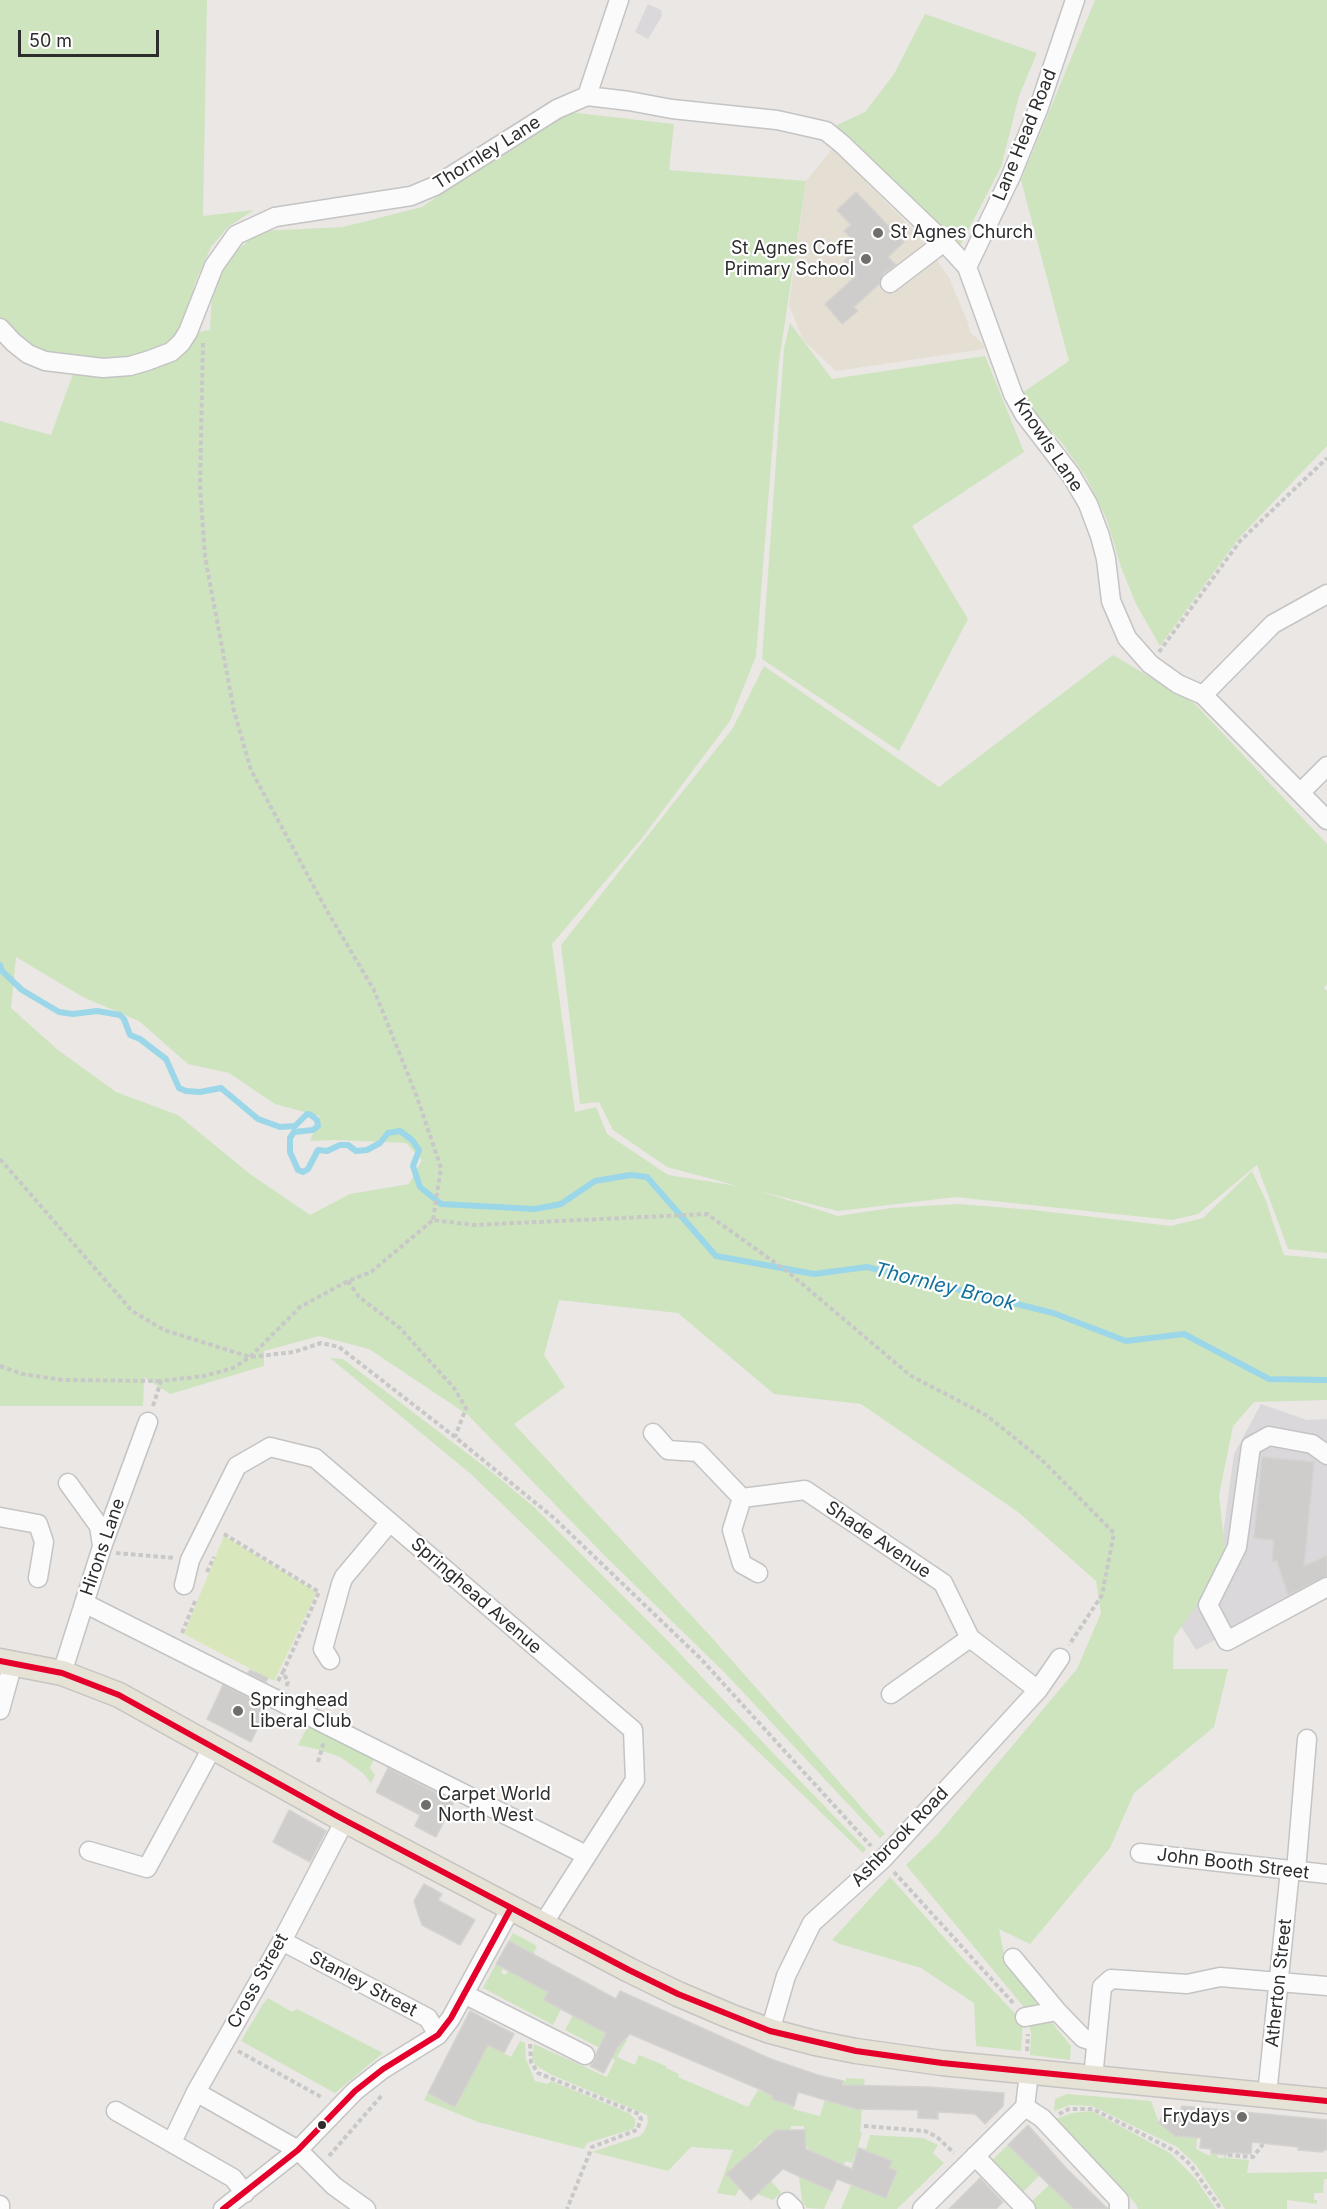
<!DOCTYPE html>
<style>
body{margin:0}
#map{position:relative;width:1327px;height:2209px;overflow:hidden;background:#eae7e4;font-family:Inter,sans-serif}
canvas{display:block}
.scale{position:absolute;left:18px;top:30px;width:141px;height:27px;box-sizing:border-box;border:3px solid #2d2d2d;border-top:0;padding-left:8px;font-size:18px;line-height:21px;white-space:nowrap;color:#2d2d2d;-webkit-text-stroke:4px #fff;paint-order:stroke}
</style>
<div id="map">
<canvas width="1327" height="2209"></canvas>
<div class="scale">50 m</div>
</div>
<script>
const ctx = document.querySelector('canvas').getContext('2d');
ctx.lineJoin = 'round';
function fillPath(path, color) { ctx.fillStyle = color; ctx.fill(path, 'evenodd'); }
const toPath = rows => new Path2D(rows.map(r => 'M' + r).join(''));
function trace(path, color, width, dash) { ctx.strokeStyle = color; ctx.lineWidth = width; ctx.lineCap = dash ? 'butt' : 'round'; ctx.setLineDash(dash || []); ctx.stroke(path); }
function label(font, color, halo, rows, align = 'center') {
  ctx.font = font + ' Inter,sans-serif'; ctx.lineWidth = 4.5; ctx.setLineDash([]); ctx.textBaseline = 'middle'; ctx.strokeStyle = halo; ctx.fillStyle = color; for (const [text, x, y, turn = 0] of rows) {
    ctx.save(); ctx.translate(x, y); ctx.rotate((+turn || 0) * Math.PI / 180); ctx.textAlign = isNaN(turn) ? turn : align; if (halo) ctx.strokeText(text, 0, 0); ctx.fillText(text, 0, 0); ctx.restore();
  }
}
const industrial = toPath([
 [648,4,661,10,662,16,648,39,635,32],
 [1261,1404,1307,1420,1327,1419,1327,1580,1196,1650,1170,1608,1222,1542,1234,1454]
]);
const education = toPath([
 [833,148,923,240,949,278,968,323,970,332,984,345,984,349,836,371,803,340,789,305,806,181]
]);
const green = toPath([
 [0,0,207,0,203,216,254,210,228,227,211,247,195,283,187,315,178,333,159,349,122,358,89,361,46,357,0,323],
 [1095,0,1327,0,1327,446,1238,539,1160,646,1136,604,1121,567,1107,520,1086,477,1062,443,1033,412,1022,393,1069,361,1021,180],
 [925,14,1037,53,1019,96,1001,167,960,246,833,127,865,112,894,74],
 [568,112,674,124,669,170,806,181,779,362,756,656,730,721,642,838,552,944,575,1112,596,1107,607,1134,668,1175,738,1186,667,1167,613,1130,599,1102,580,1104,561,945,733,728,764,666,939,787,1113,655,1194,703,1327,844,1327,984,1324,988,1327,991,1327,1253,1288,1249,1257,1165,1198,1214,1172,1220,956,1197,838,1211,759,1191,838,1216,891,1208,958,1204,1033,1210,1171,1226,1203,1218,1252,1171,1266,1201,1284,1255,1327,1259,1327,1400,1254,1402,1233,1426,1219,1495,1226,1558,1208,1590,1174,1637,1173,1669,1228,1669,1214,1727,1134,1793,1110,1848,1030,1944,999,1929,1005,1959,1040,2008,1028,2012,906,1865,938,1834,1077,1669,1101,1613,1096,1581,1018,1512,861,1404,774,1394,678,1313,559,1300,544,1355,565,1387,514,1424,713,1639,885,1834,880,1838,725,1673,604,1555,468,1415,369,1349,319,1336,264,1351,264,1366,170,1394,144,1377,143,1406,0,1406,0,421,51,435,73,374,129,375,193,340,198,332,210,330,212,295,225,260,260,231,343,227,422,207,510,147],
 [16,957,83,997,139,1021,188,1064,229,1073,275,1104,320,1116,310,1141,337,1140,406,1143,422,1160,409,1184,350,1194,310,1215,250,1174,178,1115,116,1092,58,1050,11,1008],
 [790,323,832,379,985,356,1024,452,912,526,968,619,899,751,762,659,784,348],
 [330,1358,343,1359,493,1473,534,1507,669,1642,773,1753,866,1849,863,1853,471,1474],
 [310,1722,375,1757,370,1768,375,1775,371,1783,363,1773,340,1757,320,1750,298,1745],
 [890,1877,956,1951,1023,2022,1021,2051,976,2046,974,2003,921,1968,840,1944,832,1940],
 [513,1933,537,1946,533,1955,509,1941],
 [496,1964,503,1968,501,1973,506,1975,508,1971,548,1992,544,2000,550,2003,565,2001,553,2025,483,1988],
 [268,1998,292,2012,297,2009,383,2053,335,2093,241,2041,263,2004],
 [577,2007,608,2029,627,2040,617,2057,635,2065,639,2055,666,2066,666,2068,679,2074,678,2077,748,2107,758,2090,773,2096,772,2099,794,2106,793,2109,820,2116,825,2099,839,2103,843,2081,846,2081,846,2078,865,2079,864,2085,850,2085,850,2109,862,2109,860,2132,862,2132,858,2147,866,2149,870,2135,923,2138,938,2145,933,2153,944,2163,897,2209,841,2209,851,2185,887,2198,897,2172,889,2168,892,2161,864,2158,855,2155,852,2163,846,2161,843,2165,810,2151,806,2145,804,2126,791,2126,791,2130,779,2130,763,2143,761,2141,753,2149,759,2156,740,2174,734,2167,727,2173,740,2188,735,2196,717,2193,733,2150,691,2147,668,2171,592,2152,640,2136,644,2132,648,2122,647,2115,552,2075,535,2065,532,2057,534,2044,607,2077,615,2060,601,2052,602,2049,565,2030],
 [1028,2018,1042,2023,1049,2019,1071,2046,1070,2060,1030,2055,1031,2034],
 [477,2039,511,2057,520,2041,525,2043,526,2059,535,2081,548,2084,551,2081,629,2113,635,2119,635,2125,633,2129,587,2143,584,2149,478,2122,424,2100,428,2093,455,2106],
 [1067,2094,1151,2101,1159,2123,1170,2132,1182,2132,1182,2137,1197,2138,1196,2149,1210,2156,1211,2153,1217,2154,1218,2158,1223,2158,1226,2155,1226,2158,1249,2160,1247,2173,1327,2172,1327,2179,1324,2179,1323,2193,1314,2193,1314,2200,1317,2200,1317,2204,1287,2200,1287,2209,1225,2209,1196,2165,1177,2147,1092,2106,1070,2105,1054,2111,1055,2099],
 [1092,2111,1170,2153,1195,2178,1216,2209,1138,2209,1136,2204,1056,2119,1072,2113],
 [1008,2145,1040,2175,1021,2194,990,2162],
 [799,2176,832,2191,824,2209,807,2208,802,2201],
 [771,2181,781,2192,773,2200,757,2194],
 [1049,2185,1074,2209,1036,2209,1030,2203]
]);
const pitch = toPath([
 [224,1536,317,1592,274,1681,184,1634]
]);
const stream = toPath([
 [0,965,2,971,22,990,59,1012,73,1014,97,1011,120,1015,124,1019,130,1035,140,1039,166,1059,179,1088,186,1091,200,1092,221,1088,258,1119,280,1127,295,1126,307,1114,311,1115,317,1120,318,1126,313,1130,294,1132,290,1138,290,1152,298,1170,303,1172,308,1169,318,1150,327,1151,340,1145,348,1145,356,1151,367,1150,380,1143,388,1133,400,1131,412,1140,419,1150,413,1166,420,1187,441,1204,535,1209,561,1204,595,1181,630,1175,647,1177,716,1256,814,1274,867,1267,1053,1313,1126,1341,1184,1334,1269,1379,1327,1380]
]);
const building = toPath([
 [856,192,904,242,888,257,896,265,883,274,879,284,854,307,858,311,842,324,825,304,857,275,844,261,850,255,845,250,854,241,844,231,851,225,837,210,856,192],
 [1262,1457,1314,1462,1304,1566,1327,1556,1327,1576,1288,1595,1277,1561,1272,1561,1274,1540,1254,1538,1262,1457],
 [250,1670,268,1678,266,1682,248,1673,250,1670],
 [223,1685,267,1707,251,1742,207,1719,223,1685],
 [388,1768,454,1802,436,1837,415,1826,420,1815,376,1792,388,1768],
 [289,1810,326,1831,310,1862,273,1842,289,1810],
 [424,1884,442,1894,438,1900,475,1920,460,1945,422,1925,414,1901,424,1884],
 [509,1941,616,1999,620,1991,771,2059,818,2075,843,2081,842,2085,928,2087,1004,2093,1003,2106,985,2124,975,2114,938,2112,938,2119,918,2118,918,2110,856,2109,798,2092,794,2106,772,2099,773,2096,759,2089,630,2034,617,2048,604,2073,590,2066,595,2060,596,2054,606,2033,544,2000,548,1992,496,1964,509,1941],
 [470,2011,514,2034,504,2053,488,2045,455,2107,428,2093,470,2011],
 [1182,2106,1327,2120,1327,2150,1323,2150,1323,2152,1298,2150,1298,2147,1252,2142,1251,2154,1229,2152,1226,2155,1211,2153,1211,2149,1200,2148,1201,2138,1175,2136,1159,2123,1164,2111,1178,2116,1182,2106],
 [1028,2125,1066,2168,1108,2209,1074,2209,1008,2145,1028,2125],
 [776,2130,805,2130,806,2149,852,2169,858,2148,892,2161,889,2168,897,2171,886,2198,837,2179,832,2191,783,2169,751,2200,726,2174,776,2130],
 [980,2178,1003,2202,996,2209,949,2209,980,2178]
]);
const path = toPath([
 [203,343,200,486,205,557,234,711,251,770,327,911,374,990,417,1097,441,1168,433,1220],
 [1159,652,1240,541,1327,458],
 [0,1159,132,1311,164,1330,250,1357,294,1352,321,1343,339,1347,455,1437,554,1518,700,1658,871,1846],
 [348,1281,359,1297,400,1328,454,1388,466,1408,455,1437],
 [0,1366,22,1374,63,1380,161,1381],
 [153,1406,161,1381,204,1376,233,1368,250,1357,300,1307,348,1281,371,1272,433,1220,474,1225,707,1214,788,1272,911,1376,986,1415,1042,1460,1114,1533,1102,1595,1069,1645],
 [224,1534,319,1592,283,1672,288,1682,286,1687],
 [116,1553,175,1558],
 [207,1572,214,1557],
 [182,1633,196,1599],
 [278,1681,283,1672],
 [318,1762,323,1745,322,1743],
 [894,1872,1014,2004],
 [530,2044,531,2062,538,2073,639,2114,641,2119,637,2130,592,2147,567,2209],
 [238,2051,323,2098],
 [1027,2051,1028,2034],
 [1059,2114,1069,2109,1093,2109,1175,2151,1190,2164,1221,2209],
 [864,2126,925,2131,937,2137,954,2153],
 [1228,2155,1253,2157,1263,2144],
 [329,2156,383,2094]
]);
const minor = toPath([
 [587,96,619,0],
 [967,267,1011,176,1039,107,1075,0],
 [890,283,944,242],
 [0,328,13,342,28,354,45,361,103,368,130,366,147,361,171,352,181,343,188,332,214,266,236,235,275,217,411,196,435,186,557,109,587,96,629,101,672,109,777,120,826,131,842,144,944,242,967,267,1013,394,1024,414,1071,475,1088,504,1100,536,1106,559,1111,601,1127,638,1150,664,1178,684,1203,695,1327,820],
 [1203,695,1273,624,1327,594],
 [1300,793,1327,766],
 [653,1433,668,1450,698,1452,742,1498],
 [1327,1455,1312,1444,1269,1436,1251,1446,1237,1547,1208,1605,1227,1641,1327,1587],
 [68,1483,99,1526,102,1546],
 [742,1498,805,1490,943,1583,970,1638,1038,1690],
 [742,1498,732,1530,742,1564,758,1573],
 [0,1517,38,1524,44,1542,38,1578],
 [184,1585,190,1560,237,1466,270,1447,315,1458,633,1730,635,1780,543,1924],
 [84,1603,586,1855],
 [330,1660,323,1649,341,1584,344,1577,390,1522],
 [62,1673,102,1547,148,1422],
 [891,1694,970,1638],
 [0,1710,13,1663],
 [89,1851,147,1868,212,1748],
 [1140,1853,1327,1874],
 [1296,1871,1307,1739],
 [282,1941,428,2018,438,2035],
 [1013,1958,1057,2011,1083,2038,1095,2042],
 [464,1994,585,2055],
 [1025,2017,1057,2011],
 [770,2031,786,1976,812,1923,883,1859,1038,1690,1060,1658],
 [1093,2078,1102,1987,1111,1979,1187,1984,1220,1977,1327,1986],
 [196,2092,298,2150,334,2186,366,2209],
 [1267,2095,1290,1870],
 [1025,2107,1042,2118,1119,2200,1119,2209],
 [116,2111,233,2178,245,2193],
 [172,2142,196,2092,282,1941,345,1820],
 [975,2156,1026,2209],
 [787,2202,794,2209],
 [0,2205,0,2209],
 [223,2209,298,2150,355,2091,383,2069,438,2035,451,2018,511,1908],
 [922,2209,1025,2107,1029,2073]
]);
const major = toPath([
 [0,1661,62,1673,119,1695,337,1816,629,1970,678,1994,732,2017,770,2031,815,2043,856,2051,942,2063,1327,2101]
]);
const bus1 = toPath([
 [0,1661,62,1673,119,1695,337,1816,629,1970,678,1994,770,2031,856,2051,942,2063,1327,2101],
 [223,2209,298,2150,355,2091,383,2069,438,2035,451,2018,511,1908]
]);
const markers = [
 [878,233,6,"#6f6e6d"],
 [866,259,6,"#6f6e6d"],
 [238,1711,6,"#6f6e6d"],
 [426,1805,6,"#6f6e6d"],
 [1242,2117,6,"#6f6e6d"],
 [322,2125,5,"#2d2d2d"]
];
const streetNames = [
 ["Lane Head Road",1025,135,-68],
 ["Thornley Lane",487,153,-32],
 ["Knowls Lane",1048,445,56],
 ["Shade Avenue",878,1540,34],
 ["Hirons Lane",103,1547,-71],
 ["Springhead Avenue",476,1596,41],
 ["Ashbrook Road",900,1837,-46],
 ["John Booth Street",1233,1864,7],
 ["Cross Street",258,1981,-61],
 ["Atherton Street",1279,1983,-84],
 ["Stanley Street",363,1984,28]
];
const poiNames = [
 ["St Agnes Church",890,233],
 ["St Agnes CofE",854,249,"right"],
 ["Primary School",854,270,"right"],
 ["Springhead",250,1701],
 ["Liberal Club",250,1722],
 ["Carpet World",438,1795],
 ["North West",438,1816],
 ["Frydays",1230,2117,"right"]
];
const waterNames = [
 ["Thornley Brook",945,1287,14]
];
fillPath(industrial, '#dbd8db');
fillPath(education, '#e4ded3');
fillPath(green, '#cee4bf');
fillPath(pitch, '#d8e8bc');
trace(stream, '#9bd7e8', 6);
fillPath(building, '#cfcdcb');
trace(building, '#d5d3d0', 1.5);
trace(minor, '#c4c4c4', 21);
trace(major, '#c6c4c3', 27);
trace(path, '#c8c8c8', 4, [4.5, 3]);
trace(minor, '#fcfbfb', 18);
trace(major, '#e7e2d6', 24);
trace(bus1, '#e4002b', 6);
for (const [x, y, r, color] of markers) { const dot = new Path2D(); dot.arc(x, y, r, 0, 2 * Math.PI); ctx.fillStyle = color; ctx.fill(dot); trace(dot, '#fff', 2); }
label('18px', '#2d2d2d', '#fff', streetNames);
label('18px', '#2d2d2d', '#fff', poiNames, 'left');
label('italic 20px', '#14719b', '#fff', waterNames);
</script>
